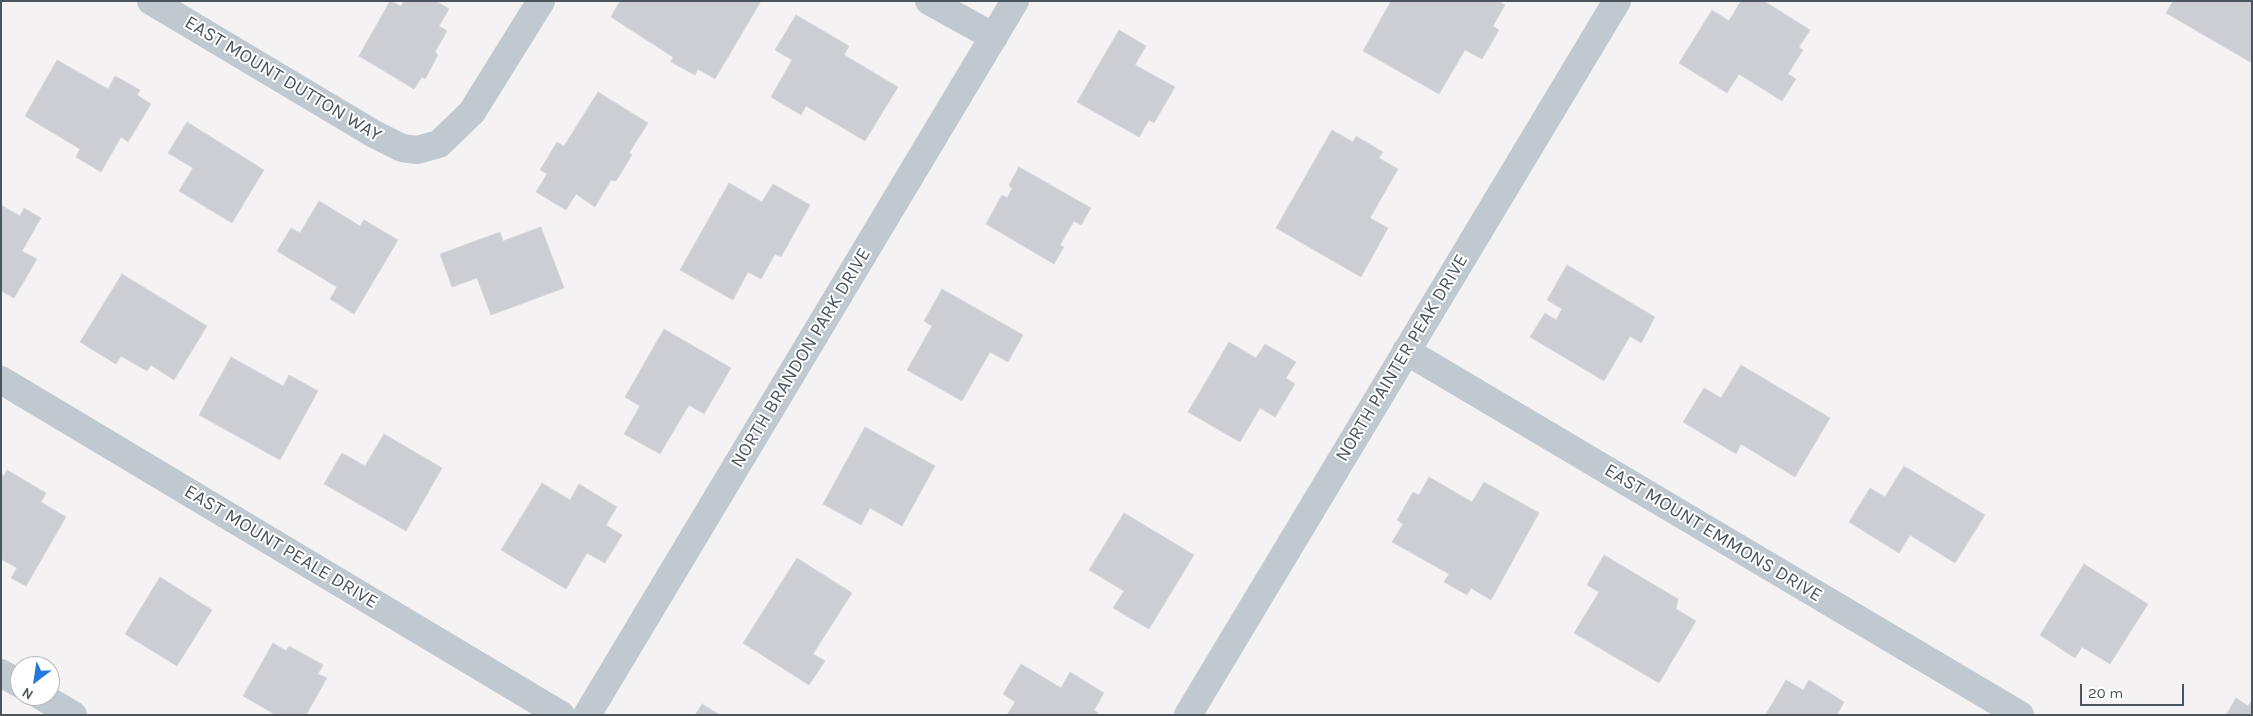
<!DOCTYPE html>
<style>
body{margin:0}
#map{position:relative;width:2253px;height:716px;overflow:hidden;background:#f4f2f2;font-family:Karla,sans-serif}
canvas{display:block}
.frame{position:absolute;inset:0;border:2px solid #4a555e;pointer-events:none}
.north{position:absolute;left:10px;top:656px;width:50px;height:50px;box-sizing:border-box;background:#fff;border:1px solid #b7bbbf;border-radius:50%;rotate:211deg;font-size:14px;font-weight:700;line-height:20px;text-align:center;color:#4a555e}
.north::after{content:'';display:block;margin:auto;width:18px;height:22px;background:#2479db;clip-path:polygon(50% 0,100% 100%,50% 72%,0 100%)}
.scale{position:absolute;left:2080px;top:684px;width:104px;height:22px;box-sizing:border-box;border:2px solid #4a555e;border-top:0;padding-left:6px;font-size:15px;line-height:18px;white-space:nowrap;color:#4a555e;-webkit-text-stroke:4px #fff;paint-order:stroke}
</style>
<div id="map">
<canvas width="2253" height="716"></canvas>
<div class="frame"></div>
<div class="north">N</div>
<div class="scale">20 m</div>
</div>
<script>
const ctx = document.querySelector('canvas').getContext('2d');
ctx.lineJoin = 'round';
function fillPath(path, color) { ctx.fillStyle = color; ctx.fill(path, 'evenodd'); }
const toPath = rows => new Path2D(rows.map(r => 'M' + r).join(''));
function trace(path, color, width, dash) { ctx.strokeStyle = color; ctx.lineWidth = width; ctx.lineCap = dash ? 'butt' : 'round'; ctx.setLineDash(dash || []); ctx.stroke(path); }
function label(font, color, halo, rows, align = 'center') {
  ctx.font = font + ' Karla,sans-serif'; ctx.lineWidth = 4; ctx.setLineDash([]); ctx.textBaseline = 'middle'; ctx.strokeStyle = halo; ctx.fillStyle = color; for (const [text, x, y, turn = 0] of rows) {
    ctx.save(); ctx.translate(x, y); ctx.rotate((+turn || 0) * Math.PI / 180); ctx.textAlign = isNaN(turn) ? turn : align; if (halo) ctx.strokeText(text, 0, 0); ctx.fillText(text, 0, 0); ctx.restore();
  }
}
const building = toPath([
 [390,1,401,6,404,1,436,1,449,9,439,26,447,31,435,52,438,55,425,79,422,77,414,89,359,56,390,1],
 [620,1,761,1,715,79,698,69,695,75,671,62,673,57,611,17,620,1],
 [1391,1,1498,1,1505,5,1493,26,1499,30,1482,59,1465,50,1439,94,1363,51,1391,1],
 [1741,1,1764,1,1810,30,1799,47,1803,50,1788,74,1796,79,1782,101,1739,74,1727,93,1679,63,1712,10,1729,21,1741,1],
 [2173,1,2252,1,2252,63,2166,13,2173,1],
 [796,15,849,46,844,55,898,87,865,141,806,106,801,115,771,97,792,60,775,50,796,15],
 [1119,30,1146,46,1135,65,1175,87,1154,123,1149,120,1139,137,1077,102,1119,30],
 [57,60,108,89,115,76,140,90,137,95,151,104,128,142,121,137,101,172,76,157,80,149,25,116,57,60],
 [598,92,648,123,629,153,632,155,616,181,611,180,595,207,576,194,566,210,536,192,547,174,540,170,557,142,564,146,598,92],
 [187,122,264,170,232,223,179,191,193,168,168,153,187,122],
 [1332,130,1353,142,1356,136,1383,152,1379,158,1398,169,1370,218,1388,228,1361,277,1276,228,1332,130],
 [1019,167,1091,208,1081,225,1074,221,1060,245,1064,247,1054,264,986,224,1002,195,1007,198,1012,189,1009,185,1019,167],
 [729,183,762,202,773,184,810,205,781,257,775,254,761,279,748,272,733,300,680,270,729,183],
 [319,201,360,226,364,220,398,240,354,314,330,299,337,287,277,251,291,228,300,233,319,201],
 [1,205,20,216,24,208,41,218,22,251,37,259,14,298,1,291,1,205],
 [541,227,564,288,491,315,477,278,452,287,440,254,500,232,503,241,541,227],
 [1567,265,1655,317,1641,343,1630,336,1604,381,1530,337,1545,313,1556,320,1562,309,1547,300,1567,265],
 [122,274,207,326,174,380,151,365,147,371,121,356,116,364,80,342,122,274],
 [942,289,1023,335,1008,362,990,352,962,401,907,370,932,326,924,321,942,289],
 [664,329,731,368,704,414,689,405,660,454,624,434,640,406,625,397,664,329],
 [1229,342,1256,358,1265,344,1296,362,1286,378,1295,384,1275,417,1260,408,1240,442,1188,412,1229,342],
 [231,357,283,386,289,375,318,391,280,460,199,415,231,357],
 [1741,365,1830,418,1795,477,1741,444,1736,454,1683,422,1704,388,1721,398,1741,365],
 [865,427,935,466,902,526,870,508,861,525,823,504,865,427],
 [384,434,442,468,406,531,324,484,342,453,365,466,384,434],
 [1904,466,1985,515,1955,563,1910,535,1899,553,1849,522,1870,488,1885,497,1904,466],
 [7,470,46,493,41,502,66,517,26,586,11,578,17,568,1,559,1,474,4,476,7,470],
 [1429,477,1472,502,1484,482,1539,513,1491,600,1471,588,1467,595,1444,582,1449,574,1392,542,1403,524,1397,520,1413,492,1419,495,1429,477],
 [542,483,570,500,579,484,617,507,606,525,622,535,605,563,587,553,566,589,501,550,542,483],
 [1124,513,1194,555,1149,629,1113,608,1124,591,1089,570,1124,513],
 [1604,555,1678,599,1676,609,1696,621,1659,683,1574,633,1599,592,1587,585,1604,555],
 [797,558,852,593,813,654,825,661,809,685,743,643,797,558],
 [2084,564,2148,604,2110,664,2082,647,2075,658,2040,635,2084,564],
 [160,577,212,610,177,666,125,634,160,577],
 [273,643,286,651,289,646,323,665,318,674,327,678,306,715,276,715,243,696,273,643],
 [1021,664,1061,688,1070,672,1104,693,1094,710,1098,713,1097,715,1007,715,1015,702,1003,694,1021,664],
 [1786,680,1803,690,1809,680,1844,702,1837,715,1768,715,1766,714,1786,680],
 [2236,698,2248,706,2252,700,2252,715,2226,715,2236,698],
 [702,704,720,715,695,715,702,704]
]);
const minor = toPath([
 [151,1,374,134,402,148,417,150,439,144,472,112,541,1],
 [929,1,994,37],
 [1406,351,2020,715],
 [1,380,561,715],
 [1,673,20,684],
 [41,696,73,715],
 [587,715,1015,1],
 [1188,715,1617,1]
]);
const streetNames = [
 ["EAST MOUNT DUTTON WAY",283,79,31],
 ["NORTH BRANDON PARK DRIVE",801,358,-59],
 ["NORTH PAINTER PEAK DRIVE",1402,358,-59],
 ["EAST MOUNT EMMONS DRIVE",1713,533,31],
 ["EAST MOUNT PEALE DRIVE",281,547,31]
];
fillPath(building, '#ccced4');
trace(building, '#d6d8dc', 1);
trace(minor, '#c0c9cf', 28);
label('19px', '#4a555e', '#fff', streetNames);
</script>
